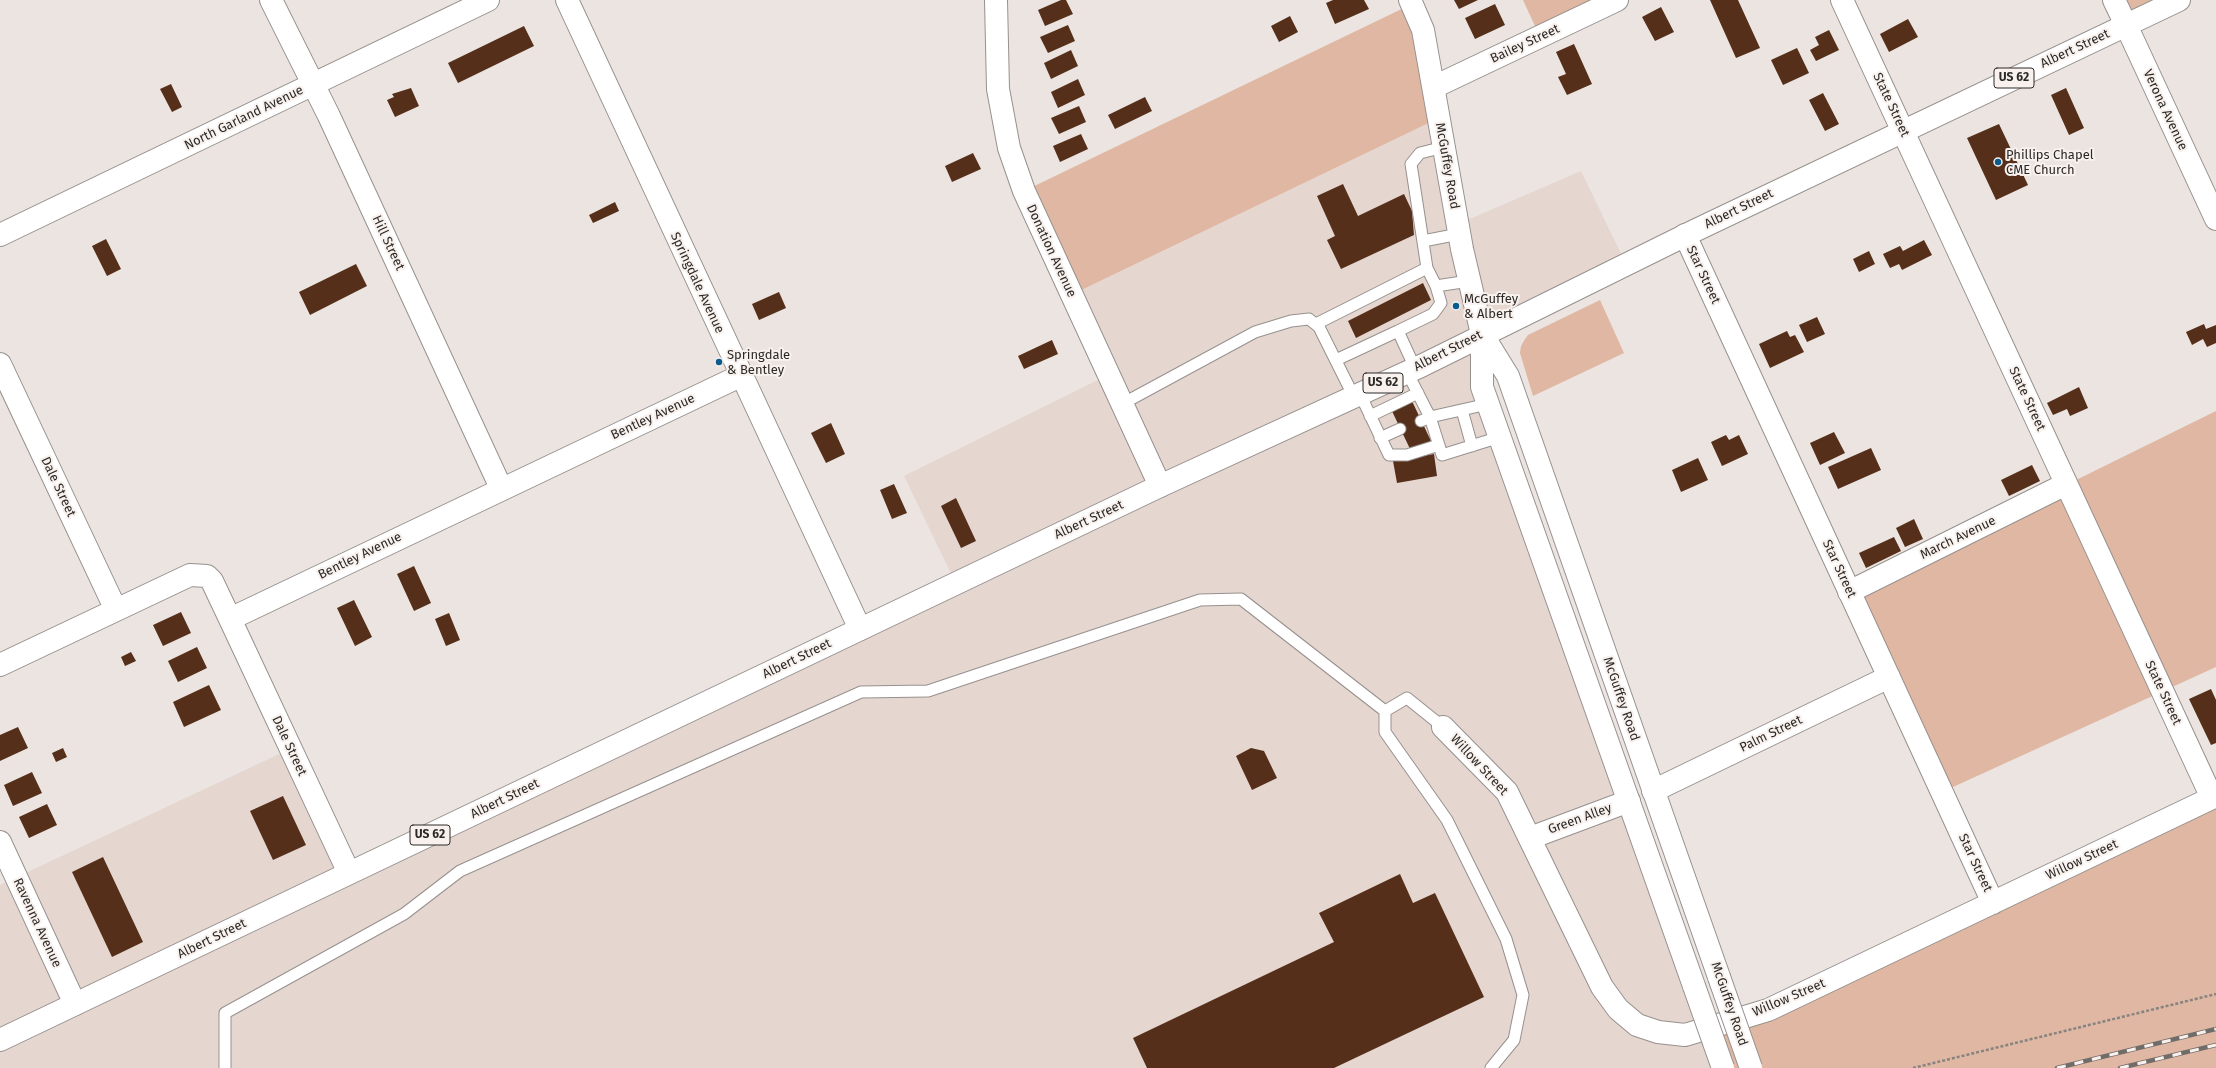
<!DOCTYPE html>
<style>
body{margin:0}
canvas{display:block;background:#ebe4e0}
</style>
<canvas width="2216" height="1068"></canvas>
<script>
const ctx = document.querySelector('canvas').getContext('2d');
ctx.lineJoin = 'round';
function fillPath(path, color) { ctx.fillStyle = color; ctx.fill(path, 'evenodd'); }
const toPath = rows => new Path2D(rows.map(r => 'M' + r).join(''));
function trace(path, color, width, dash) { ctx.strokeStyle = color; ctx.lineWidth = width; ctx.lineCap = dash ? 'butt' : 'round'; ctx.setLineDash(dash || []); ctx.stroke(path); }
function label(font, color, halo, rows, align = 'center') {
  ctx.font = font + ' "Fira Sans",sans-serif'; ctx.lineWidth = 4; ctx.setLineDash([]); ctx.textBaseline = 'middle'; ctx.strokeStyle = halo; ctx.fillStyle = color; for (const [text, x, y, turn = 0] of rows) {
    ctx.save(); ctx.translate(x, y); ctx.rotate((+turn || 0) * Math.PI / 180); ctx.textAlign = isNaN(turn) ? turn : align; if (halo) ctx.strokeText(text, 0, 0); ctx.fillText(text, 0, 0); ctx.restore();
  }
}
const built = toPath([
 [1439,118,1458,224,1581,171,1626,264,1482,334,1482,387,1722,1068,0,1068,0,885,290,749,349,873,956,584,904,476,1108,375,1071,295]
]);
const green = toPath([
 [1523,0,1617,0,1540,37],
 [2114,0,2179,0,2126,25],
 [1412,4,1439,118,1071,295,1024,191],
 [1600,300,1624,353,1533,396,1520,353,1521,346,1525,339,1528,335],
 [2216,411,2216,667,1942,792,1849,592],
 [2216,796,2216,1068,1723,1068,1709,1028]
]);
const building = toPath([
 [1061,0,1066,0,1073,14,1045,26,1038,10],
 [1333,0,1364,0,1369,9,1335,24,1326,3],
 [1454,0,1478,0,1459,9],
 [1710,0,1738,0,1760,48,1736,58],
 [1495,4,1505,25,1475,39,1465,18],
 [1661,7,1674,32,1655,41,1642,17],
 [1290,16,1298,32,1279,42,1271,26],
 [1908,19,1918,37,1889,52,1880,34],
 [1068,25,1075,41,1048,53,1040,37],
 [524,26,534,46,458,83,448,63],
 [1829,30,1839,50,1816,61,1810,50,1819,45,1815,37],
 [1574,44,1592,84,1567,95,1558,77,1566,74,1556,52],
 [1797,48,1809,73,1783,85,1771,60],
 [1071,50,1078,66,1051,79,1044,63],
 [1078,79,1085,95,1058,108,1051,92],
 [171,84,182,107,172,112,160,89],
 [411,88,419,106,395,117,387,100,394,97,392,94],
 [2066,88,2084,128,2069,135,2051,95],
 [1823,93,1839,124,1825,131,1809,100],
 [1145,97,1152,111,1115,129,1108,115],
 [1079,106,1086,122,1059,134,1051,118],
 [1999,124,2028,185,1996,200,1967,138],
 [1081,134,1088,149,1060,162,1053,146],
 [973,153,981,169,952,182,945,166],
 [1343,184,1358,216,1404,194,1412,211,1414,235,1341,269,1327,240,1335,236,1317,196],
 [615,202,619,211,593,223,589,215],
 [106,239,121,269,107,276,92,246],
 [1924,240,1932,255,1902,270,1899,264,1890,268,1883,254,1900,246,1903,251],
 [1869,251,1875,264,1859,272,1853,259],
 [356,264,367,286,310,315,299,292],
 [1423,283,1431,300,1356,338,1348,321],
 [779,292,786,308,759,320,752,304],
 [1817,317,1825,334,1807,342,1799,325],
 [2204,324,2206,329,2216,325,2216,343,2207,347,2203,339,2192,345,2186,332],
 [1787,331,1790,337,1795,335,1804,352,1770,368,1759,344],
 [1052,340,1058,354,1024,369,1018,356],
 [2079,387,2088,408,2070,416,2067,409,2053,415,2047,403],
 [1411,399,1431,441,1411,451,1391,409],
 [831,423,845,454,826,463,811,433],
 [1834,432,1845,453,1820,465,1810,443],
 [1726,435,1729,440,1739,435,1748,454,1722,466,1711,442],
 [1871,448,1881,470,1838,489,1828,467],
 [1434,454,1437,476,1397,483,1393,461],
 [1698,458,1708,480,1681,492,1672,470],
 [2032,465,2040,481,2009,496,2001,480],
 [894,484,907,513,892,519,880,490],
 [956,498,976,541,961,548,941,506],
 [1914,519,1923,539,1905,547,1896,528],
 [1894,537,1901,551,1866,568,1859,553],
 [414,566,431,603,414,611,397,574],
 [354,600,372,637,355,646,337,608],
 [181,612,191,633,163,646,153,625],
 [449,613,460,640,446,646,435,619],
 [197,647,207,668,178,682,168,661],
 [131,652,136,661,125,666,121,657],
 [209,685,221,710,184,727,173,702],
 [2211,689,2216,700,2216,743,2211,745,2189,699],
 [18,727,28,748,0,761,0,735],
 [63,748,67,757,56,762,52,753],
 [1251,748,1264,751,1277,778,1252,790,1236,756],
 [32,772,42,793,13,806,4,785],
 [283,796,306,845,273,860,250,811],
 [47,804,57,825,29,838,19,817],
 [103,857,143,942,112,957,72,872],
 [1400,874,1413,903,1435,893,1484,997,1334,1068,1147,1068,1133,1038,1334,942,1319,913]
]);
const path = toPath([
 [1913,1068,2216,994]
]);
const service = toPath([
 [1423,241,1459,234],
 [1427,268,1411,164,1420,153,1444,147],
 [1436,286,1469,281],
 [1316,324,1427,268,1436,286,1441,303,1433,314,1398,331],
 [1336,360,1398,331,1415,368],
 [1407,372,1430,417,1421,421],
 [1360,394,1389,455,1407,455,1439,445],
 [1122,404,1255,332,1291,321,1309,319,1319,327,1354,397],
 [1488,404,1430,417,1442,455,1500,437],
 [1462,410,1472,446],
 [1370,416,1418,393],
 [1380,438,1400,429],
 [1443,727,1407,698,1385,711,1385,732,1447,820,1506,939,1523,995,1514,1040,1491,1068],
 [225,1068,225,1013,404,914,460,871,861,692,928,691,1200,600,1241,599,1385,711]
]);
const minor = toPath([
 [271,0,329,116,501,488],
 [567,0,860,629],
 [996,0,998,89,1009,148,1024,191,1160,486],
 [1842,0,2212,798],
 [2126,25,2216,219],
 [1434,87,1617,0],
 [0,235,488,0],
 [1685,235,1993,903],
 [0,364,116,610],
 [1849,592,2066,484],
 [230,619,740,376],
 [0,665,190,575,207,576,212,581,230,619,349,873],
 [1443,727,1507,792,1602,987,1618,1009,1637,1025,1658,1032,1685,1035,1768,1010,2216,796],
 [1653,791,1889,677],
 [1530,838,1629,801],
 [0,842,75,1004]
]);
const tertiary = toPath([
 [1410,0,1423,30,1462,249,1482,334],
 [2114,0,2126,25]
]);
const secondary = toPath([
 [1482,334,1482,387,1694,986],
 [1482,334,1508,376,1719,977]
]);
const primary = toPath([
 [0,1040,1160,486,1423,365,1694,231,2179,0]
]);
const rail = toPath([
 [2057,1068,2216,1029],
 [2120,1068,2216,1045]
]);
const secondaryBridge = toPath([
 [1719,977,1751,1068],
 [1694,986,1723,1068]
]);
const markers = [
 [1998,162,4,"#0c5b8e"],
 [1456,306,4,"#0c5b8e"],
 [719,362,4,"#0c5b8e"]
];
const shields = [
 [2014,78,40],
 [1383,383,40],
 [430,835,40]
];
const shieldNames = [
 ["US 62",2014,78],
 ["US 62",1383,383],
 ["US 62",430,835]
];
const streetNames = [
 ["Bailey Street",1525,44,-25],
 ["Albert Street",2075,49,-25],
 ["State Street",1891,105,65],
 ["Verona Avenue",2165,110,65],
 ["North Garland Avenue",244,118,-26],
 ["McGuffey Road",1447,166,80],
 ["Albert Street",1739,209,-26],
 ["Hill Street",388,243,65],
 ["Donation Avenue",1051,251,65],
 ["Star Street",1703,275,65],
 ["Springdale Avenue",697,283,65],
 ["Albert Street",1448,351,-27],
 ["State Street",2027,399,65],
 ["Bentley Avenue",653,417,-25],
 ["Dale Street",58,487,65],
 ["Albert Street",1089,520,-25],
 ["March Avenue",1958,538,-26],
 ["Bentley Avenue",360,556,-26],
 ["Star Street",1839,569,65],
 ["Albert Street",797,659,-26],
 ["State Street",2163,693,65],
 ["McGuffey Road",1621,699,71],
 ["Palm Street",1771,734,-26],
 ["Dale Street",289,746,65],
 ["Willow Street",1479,765,47],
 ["Albert Street",505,799,-26],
 ["Green Alley",1580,819,-20],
 ["Willow Street",2082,860,-25],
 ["Star Street",1975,863,65],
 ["Ravenna Avenue",37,923,65],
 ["Albert Street",212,939,-26],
 ["Willow Street",1789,998,-23],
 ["McGuffey Road",1729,1004,71]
];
const poiNames = [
 ["Phillips Chapel",2006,155],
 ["CME Church",2006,170],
 ["McGuffey",1464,299],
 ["& Albert",1464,314],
 ["Springdale",727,355],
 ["& Bentley",727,370]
];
fillPath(built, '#e5d6d0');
fillPath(green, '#e0b7a2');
fillPath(building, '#552f19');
trace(service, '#97918e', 13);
trace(minor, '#97918e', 24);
trace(tertiary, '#97918e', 24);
trace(secondary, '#97918e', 24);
trace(primary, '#97918e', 24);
trace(path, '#878380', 2.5, [3, 2]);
trace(service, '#fff', 11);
trace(minor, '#fff', 22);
trace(tertiary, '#fff', 22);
trace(secondary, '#fff', 22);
trace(primary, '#fff', 22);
trace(rail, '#706c69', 4.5);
trace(rail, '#f8f1ed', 3, [9]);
trace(secondaryBridge, '#97918e', 24, []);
trace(secondaryBridge, '#fff', 22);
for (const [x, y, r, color] of markers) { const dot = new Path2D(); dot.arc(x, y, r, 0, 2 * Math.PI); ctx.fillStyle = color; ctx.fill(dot); trace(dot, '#f8f1ed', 1.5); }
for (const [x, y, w] of shields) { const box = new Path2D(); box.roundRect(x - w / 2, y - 10, w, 20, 3); ctx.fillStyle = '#f8f1ed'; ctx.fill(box); trace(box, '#2c2a28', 1); }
label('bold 12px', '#2c2a28', null, shieldNames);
label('13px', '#2c2a28', '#f8f1ed', streetNames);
label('13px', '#2c2a28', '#f8f1ed', poiNames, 'left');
</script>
